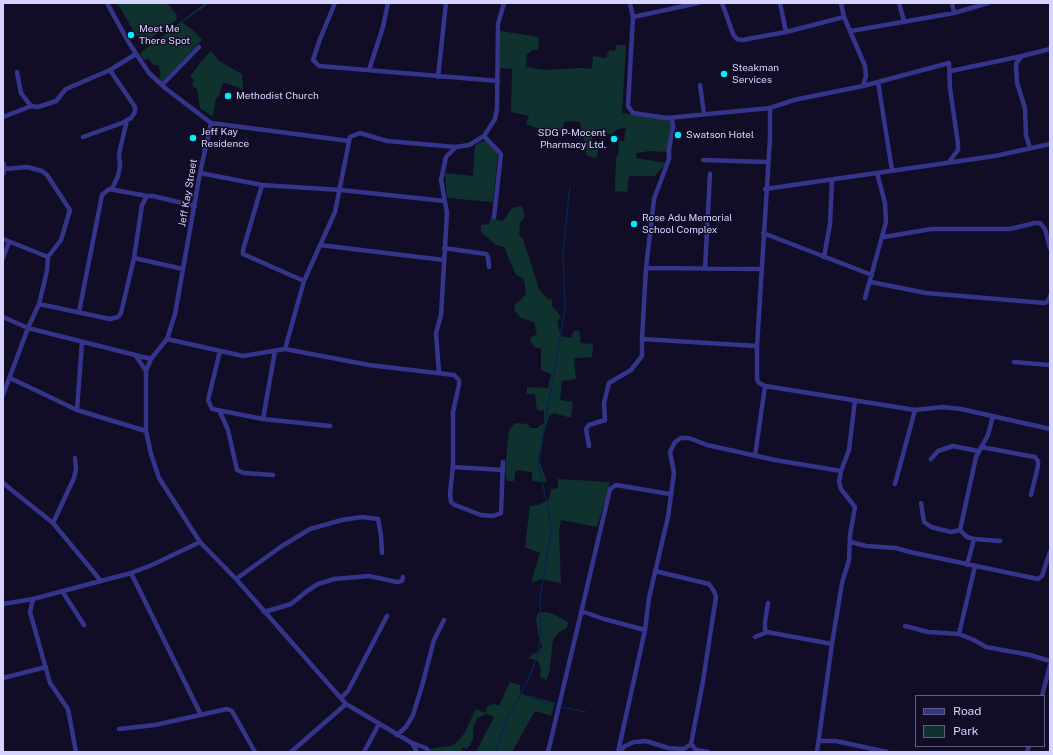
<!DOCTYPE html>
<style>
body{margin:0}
#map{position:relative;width:1053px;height:755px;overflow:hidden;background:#110d27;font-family:"Public Sans",sans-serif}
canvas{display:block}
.frame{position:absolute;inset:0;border:4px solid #d7d3ff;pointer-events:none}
.legend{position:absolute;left:915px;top:695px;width:130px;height:52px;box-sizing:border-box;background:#110d27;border:1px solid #605c7d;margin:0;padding:5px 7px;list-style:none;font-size:12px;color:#d7d3ff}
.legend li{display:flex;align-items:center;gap:8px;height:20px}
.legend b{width:20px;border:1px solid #605c7d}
</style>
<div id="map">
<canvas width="1053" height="755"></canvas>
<div class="frame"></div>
<ul class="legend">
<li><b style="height:5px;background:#34348a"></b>Road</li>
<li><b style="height:11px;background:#10322f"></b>Park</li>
</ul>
</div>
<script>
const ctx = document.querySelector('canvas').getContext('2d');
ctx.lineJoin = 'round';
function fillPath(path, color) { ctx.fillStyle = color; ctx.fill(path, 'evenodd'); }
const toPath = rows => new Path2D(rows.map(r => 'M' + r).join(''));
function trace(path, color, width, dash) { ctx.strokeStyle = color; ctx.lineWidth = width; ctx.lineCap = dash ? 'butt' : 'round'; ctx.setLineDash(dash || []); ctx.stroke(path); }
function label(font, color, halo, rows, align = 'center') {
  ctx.font = font + ' "Public Sans",sans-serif'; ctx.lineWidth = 3; ctx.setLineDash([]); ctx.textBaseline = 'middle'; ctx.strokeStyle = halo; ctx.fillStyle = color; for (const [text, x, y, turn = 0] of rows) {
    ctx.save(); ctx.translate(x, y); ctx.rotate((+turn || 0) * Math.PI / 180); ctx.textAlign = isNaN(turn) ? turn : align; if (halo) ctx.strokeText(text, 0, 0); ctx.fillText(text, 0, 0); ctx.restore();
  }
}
const green = toPath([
 [117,3,167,3,177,15,176,20,142,45],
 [205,3,207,5,182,22,195,32,202,40,161,83,159,80,161,72,158,65,153,65,149,59,144,60,140,53],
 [500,31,539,37,538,50,533,50,527,54,526,67,546,70,579,68,592,69,593,56,606,58,609,50,615,51,616,45,626,45,622,113,671,119,672,126,667,152,649,151,637,153,636,158,666,163,655,176,629,176,627,192,615,191,616,157,618,156,619,141,624,141,626,128,617,129,612,134,592,132,592,142,598,147,597,158,587,156,580,122,565,121,561,132,544,131,526,124,529,116,511,112,512,69,499,68],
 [211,51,219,61,242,74,243,89,223,82,219,96,216,98,213,117,200,108,197,89,192,85,194,80,190,77,201,62],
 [486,140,498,153,493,202,447,198,445,173,473,176,475,145],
 [522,206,525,216,520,223,519,234,523,239,539,289,549,300,552,298,552,306,561,317,557,322,561,336,571,338,574,331,579,331,581,343,593,344,592,357,574,358,576,379,562,381,560,400,573,402,571,418,554,413,549,416,538,458,547,482,532,481,532,472,516,470,514,481,507,481,505,469,509,430,515,423,528,424,530,428,538,428,539,425,544,424,544,411,537,410,535,394,527,394,527,387,548,388,551,374,541,370,541,348,535,348,531,342,530,338,537,334,534,322,521,318,514,310,515,304,521,300,526,294,524,279,516,275,504,247,496,245,481,232,481,225,489,224,491,217,500,221,504,220,512,208],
 [558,479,610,482,597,527,561,520,559,531,561,583,541,579,531,583,540,553,525,547,530,506,538,505,549,500,551,489,558,488],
 [544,612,553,614,568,622,567,628,558,633,553,640,549,674,546,680,540,677,541,668,538,661,529,658,532,654,539,652,542,646,539,638,536,620,538,613],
 [510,682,520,685,520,693,555,703,551,716,535,711,512,752,476,752,494,717,487,714,477,718,473,728,473,740,467,749,462,747,461,752,432,752,428,749,450,746,455,744,464,734,476,709,485,713,487,707,494,704,499,706]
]);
const stream = toPath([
 [521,694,553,705],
 [561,707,586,712],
 [496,752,504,725,529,678,537,657,541,633,540,598,551,532,549,511,538,465,565,309,563,251,570,186]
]);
const street = toPath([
 [107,3,129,43,149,73,165,88,211,123,200,173,175,314,167,339,151,359,146,371],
 [335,3,320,39,313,60,319,66,498,81],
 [630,3,633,17,628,106,633,113,667,118,770,108],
 [722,3,733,34,737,39,742,40,786,32,844,17],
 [780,3,786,32],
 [841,3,844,17,865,66,866,76,863,86],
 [899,3,904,21],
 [952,3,954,13],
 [633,17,698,3],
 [851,31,954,13,988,3],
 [369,70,383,27,388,3],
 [951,71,1022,56],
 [17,72,21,93,31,106,38,107,56,101,66,89,110,70,136,54],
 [438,77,446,3],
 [878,82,892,170],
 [162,85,199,47],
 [700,85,704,114],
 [3,117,31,106],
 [211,123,349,141],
 [484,136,501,154,494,217],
 [83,137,122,123,131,118,135,112,135,107,110,70],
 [1030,148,1026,135,1025,108,1017,83,1016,65,1017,62,1022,56,1050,49],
 [703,160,767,162],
 [949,162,958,150,958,144,950,88,949,63,863,86,794,100,770,108,770,138,757,346,757,379,759,383,765,386,915,410,942,407,961,409,1050,429],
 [3,163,5,169,3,174],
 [200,173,262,185,341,190,445,201],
 [262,185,243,250,243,254,304,281],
 [112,189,118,176,120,166,119,154,127,120],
 [765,189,995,156,1050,144],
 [763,233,872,275],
 [884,237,931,229,1010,229,1035,223,1040,223,1045,229,1050,248],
 [3,239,48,257],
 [320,245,444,260],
 [444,248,486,254,488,257,489,267],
 [824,257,830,224,832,181],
 [3,258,9,242],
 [646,268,760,269],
 [183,269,134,258,142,205,147,196,153,196,195,206],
 [705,269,710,174],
 [871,282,926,293,1045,303,1049,300,1050,296],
 [865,298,886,222,885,203,877,173],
 [39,304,110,319,118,317,121,313,134,258],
 [79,312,102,195,109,189,147,196],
 [3,317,28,328,151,359],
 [167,339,243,356,285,349,304,281,335,212,350,137,360,133,387,141,456,147,469,145,484,136,495,119,497,109,498,24,504,3],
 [642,339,757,346],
 [285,349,369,365,454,375,459,380,459,385,453,412,453,465,450,494,451,502,455,505,481,515,493,516,501,513,503,462],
 [220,351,208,400,212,409,263,419,330,426],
 [136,356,146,371,146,431,151,454,159,478,200,542,236,579,346,704,412,743,426,748,429,752],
 [1014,362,1050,365],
 [439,373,436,333,441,315,447,213,441,180,446,157,456,147],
 [10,378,77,410,82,342],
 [3,395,28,328,39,304,47,271,48,257,61,240,70,210,47,175,42,171,27,167,5,169],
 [77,410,146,431],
 [220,412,228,430,237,470,244,473,273,475],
 [993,416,988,435,976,457,960,530,967,537,974,539,1000,541],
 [263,419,275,351],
 [589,446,586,429,589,425,605,420,604,403,609,383,631,370,642,356,642,339,646,268,654,199,669,159,669,149,673,127,672,118],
 [981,447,1035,457,1038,461,1038,466,1031,495],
 [755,456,765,386],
 [931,459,938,451,953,446,978,451],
 [453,467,503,470],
 [3,483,53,523,101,581],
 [895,484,915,410],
 [921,503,924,522,931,527,951,532,960,530],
 [53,523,74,478,76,469,75,458],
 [851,542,866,546,896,548,910,552,1038,579,1042,576,1050,552],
 [967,565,974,539],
 [131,573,201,715],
 [236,579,282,546,310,529,342,520,362,517,378,519,381,535,382,553],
 [62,591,84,625],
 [33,599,30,612,50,683,68,709,76,752],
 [768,603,765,622,765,629,767,632,832,644],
 [3,604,33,599,131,573,152,565,200,542],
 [264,612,291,604,307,591,318,584,334,579,369,576,397,582,402,581,403,577],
 [581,613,610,489,616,485,670,494],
 [905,626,928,632,959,634,974,640,986,647,1030,655,1050,661],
 [959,634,975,566],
 [755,637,767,632],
 [3,678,46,667],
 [1042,696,1050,665],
 [341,698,348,691,387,616],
 [119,729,155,725,227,709,232,711,255,752],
 [397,735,406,727,413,715,422,686,434,640,444,620],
 [819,741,836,741,887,752],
 [412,743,417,752],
 [691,744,696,750,708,752],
 [291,752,346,704],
 [364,752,379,724],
 [548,752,581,613,584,612,604,619,645,630,649,598,668,517,674,473,670,452,675,442,681,438,689,438,707,445,775,460,841,471],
 [618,752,645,630],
 [619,752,625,746,634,742,646,741,668,748,684,749,691,744,703,681,716,597,714,591,709,584,655,571],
 [817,752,832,644,842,583,849,560,850,535,855,507,841,489,839,482,841,471,849,450,855,400],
 [1027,752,1029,746]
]);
const markers = [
 [131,35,4,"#00eefe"],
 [724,74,4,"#00eefe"],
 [228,96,4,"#00eefe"],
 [678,135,4,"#00eefe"],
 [193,138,4,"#00eefe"],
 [614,139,4,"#00eefe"],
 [634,224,4,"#00eefe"]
];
const poiNames = [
 ["Meet Me",139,29],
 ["There Spot",139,41],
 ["Steakman",732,68],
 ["Services",732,80],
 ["Methodist Church",236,96],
 ["Jeff Kay",201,132],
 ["Residence",201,144],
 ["SDG P-Mocent",606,133,"right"],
 ["Pharmacy Ltd.",606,145,"right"],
 ["Swatson Hotel",686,135],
 ["Rose Adu Memorial",642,218],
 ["School Complex",642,230]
];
const streetNames = [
 ["Jeff Kay Street",188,193,-80]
];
fillPath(green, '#10322f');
trace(stream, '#08234c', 1.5);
trace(street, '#34348a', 4.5);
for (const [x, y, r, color] of markers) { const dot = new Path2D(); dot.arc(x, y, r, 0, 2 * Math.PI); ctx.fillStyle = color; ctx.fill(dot); trace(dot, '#110d27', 1.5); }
label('10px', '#d7d3ff', '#110d27', poiNames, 'left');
label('10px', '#d7d3ff', '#110d27', streetNames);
</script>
